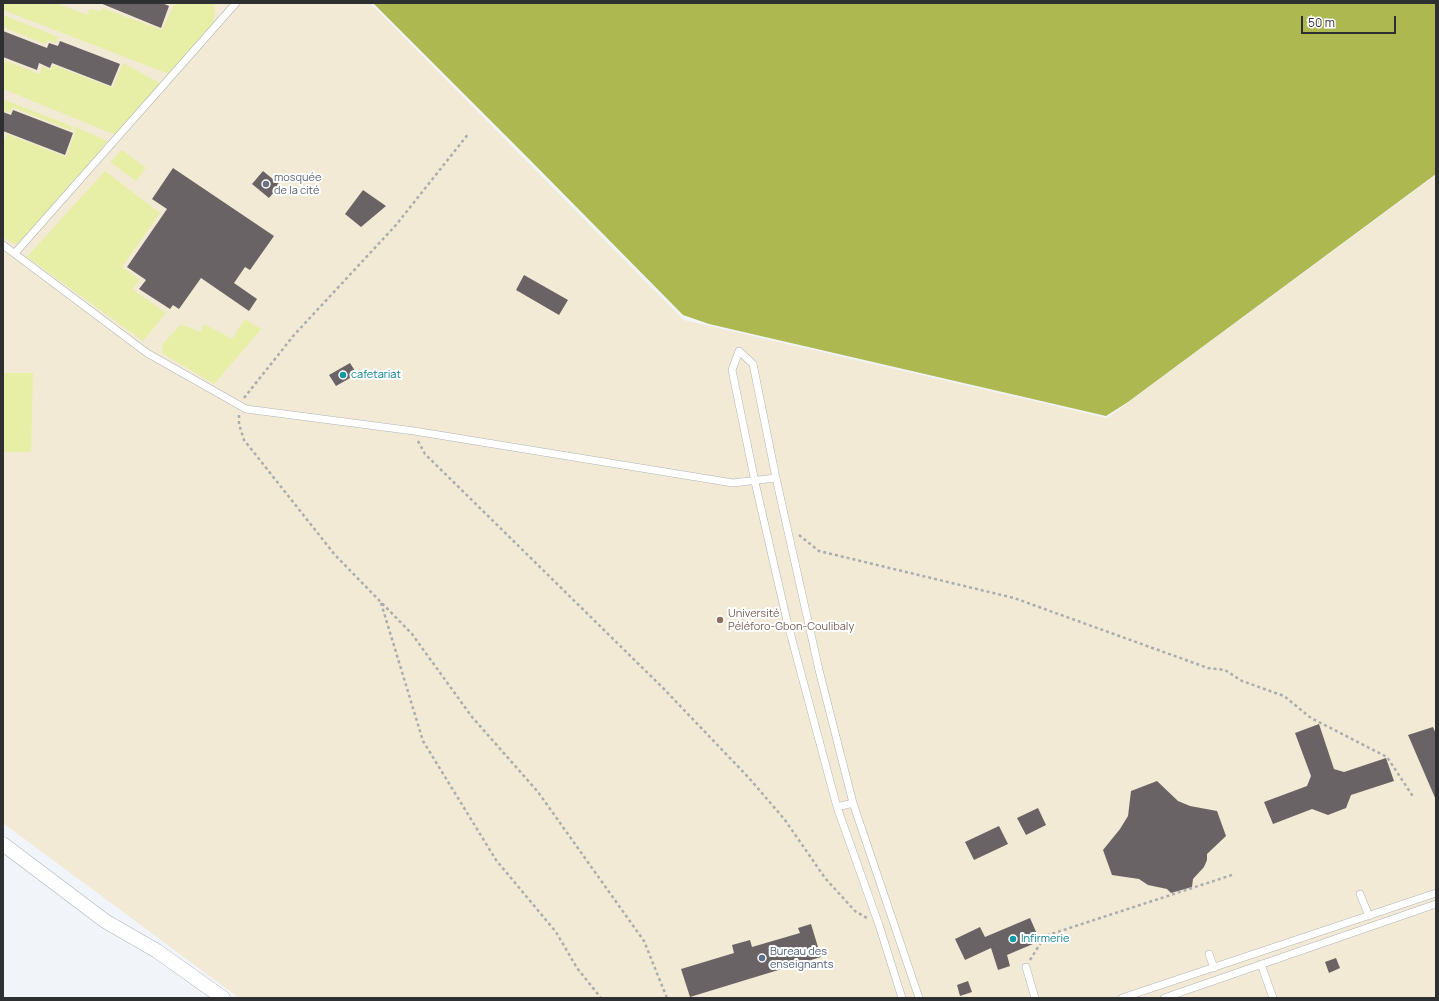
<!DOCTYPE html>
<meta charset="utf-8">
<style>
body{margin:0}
#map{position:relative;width:1439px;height:1001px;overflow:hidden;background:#f1f5fa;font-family:Manrope,sans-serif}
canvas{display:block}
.frame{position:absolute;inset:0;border:4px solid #2d2f31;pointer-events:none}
.scale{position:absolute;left:1301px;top:16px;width:95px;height:18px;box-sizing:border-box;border:2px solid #2d2f31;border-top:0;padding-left:5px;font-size:12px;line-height:14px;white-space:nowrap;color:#2d2f31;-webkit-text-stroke:3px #fff;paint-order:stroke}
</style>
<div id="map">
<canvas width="1439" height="1001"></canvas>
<div class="frame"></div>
<div class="scale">50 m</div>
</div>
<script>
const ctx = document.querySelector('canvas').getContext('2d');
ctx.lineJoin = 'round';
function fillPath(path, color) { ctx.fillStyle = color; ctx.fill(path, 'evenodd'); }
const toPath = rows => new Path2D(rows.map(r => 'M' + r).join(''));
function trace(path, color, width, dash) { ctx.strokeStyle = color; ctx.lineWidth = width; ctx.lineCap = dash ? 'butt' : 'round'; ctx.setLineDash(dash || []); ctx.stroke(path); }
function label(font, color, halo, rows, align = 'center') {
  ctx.font = font + ' Manrope,sans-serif'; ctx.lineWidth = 4; ctx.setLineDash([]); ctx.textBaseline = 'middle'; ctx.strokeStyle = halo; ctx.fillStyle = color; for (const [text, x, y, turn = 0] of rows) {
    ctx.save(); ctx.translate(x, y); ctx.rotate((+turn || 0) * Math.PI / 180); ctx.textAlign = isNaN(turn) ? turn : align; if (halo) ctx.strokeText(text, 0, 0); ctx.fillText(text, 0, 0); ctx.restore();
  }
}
const education = toPath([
 [3,3,370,3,684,320,1107,418,1436,175,1436,998,239,998,3,823]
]);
const green = toPath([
 [3,3,56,3,87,15,90,9,101,12,102,8,162,30,175,3,214,3,215,9,213,24,169,74,3,10],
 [3,15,58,37,56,43,48,40,45,44,3,27],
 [3,60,40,74,42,66,51,70,53,65,113,88,123,63,161,84,116,135,3,89],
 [3,99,71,126,72,131,12,107,10,113,3,110],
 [73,126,107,141,92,161,19,243,13,244,3,237,3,138,5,139,7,134,66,157,74,136,75,133],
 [122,150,146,168,136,181,110,162],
 [105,171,160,213,122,267,140,280,132,289,166,313,143,341,27,257],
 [245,319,261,329,214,384,162,353,163,344,181,324,200,332,204,324,232,339],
 [3,373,33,373,31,452,3,452]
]);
const forest = toPath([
 [373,3,1436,3,1436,174,1128,402,1106,416,709,324,683,315,531,161]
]);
const building = toPath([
 [100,3,162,3,169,6,161,28],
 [3,31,47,48,49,43,58,46,60,41,120,64,111,86,52,63,50,68,39,63,37,70,3,57],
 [13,110,73,133,65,155,3,131,3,112,11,115],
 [173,168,274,236,250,270,245,267,234,283,257,299,249,311,201,278,179,309,173,305,170,309,139,289,146,280,127,267,167,209,152,199],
 [263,171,280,185,269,198,252,184],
 [363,190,386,206,361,227,345,214],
 [524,275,568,300,559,315,516,290],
 [350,363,357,374,336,386,329,375],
 [1319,724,1334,769,1344,772,1386,758,1394,781,1351,795,1346,808,1328,815,1312,809,1273,824,1264,802,1307,786,1311,776,1295,733],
 [1433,727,1436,734,1436,800,1408,735],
 [1157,781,1178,801,1190,806,1217,811,1226,836,1207,854,1207,860,1204,867,1193,879,1192,887,1171,893,1167,889,1148,885,1139,879,1112,875,1103,850,1120,829,1128,816,1131,791],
 [1038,808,1046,825,1026,835,1017,818],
 [999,826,1008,844,974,860,965,842],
 [1030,918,1040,941,1007,955,1010,966,998,970,991,948,965,960,955,939,980,927,985,937],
 [811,924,821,957,690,997,681,969,734,953,732,945,750,940,752,947,800,933,798,928],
 [1336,958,1340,968,1329,973,1325,962],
 [968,981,972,992,960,996,957,985]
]);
const path = toPath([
 [244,398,294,335,396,225,469,133],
 [239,415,239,424,244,440,335,555,412,634,472,717,538,792,644,941,667,998],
 [418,441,425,454,664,689,749,778,785,820,825,878,855,911,867,918],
 [799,535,819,551,1014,598,1208,668,1225,670,1242,681,1284,696,1311,718,1387,757,1414,798],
 [381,603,423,741,496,860,556,932,577,968,601,998],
 [1030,960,1045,936,1232,875]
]);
const service = toPath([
 [3,245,147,353,246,409,414,431,733,483,776,478],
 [15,253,236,3],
 [837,807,853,803],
 [1360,894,1369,916],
 [1209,954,1214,968],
 [1261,964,1273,998],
 [1026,967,1035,998],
 [902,998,879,925,837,807,787,621,755,482,732,370,739,351,753,364,776,478,819,670,853,803,919,998],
 [1122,998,1436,893],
 [1164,998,1436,904]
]);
const minor = toPath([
 [3,844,105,921,157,951,223,998]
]);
const markers = [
 [266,184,4,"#6b7280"],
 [343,375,4,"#0f9aa8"],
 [720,620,4,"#8d6e63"],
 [1013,939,4,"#0f9aa8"],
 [762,958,4,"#5c6f8a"]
];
const worshipNames = [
 ["mosquée",274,178],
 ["de la cité",274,191]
];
const cultureNames = [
 ["cafetariat",351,375],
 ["Infirmerie",1021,939]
];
const educationNames = [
 ["Université",728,614],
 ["Péléforo-Gbon-Coulibaly",728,627]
];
const serviceNames = [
 ["Bureau des",770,952],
 ["enseignants",770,965]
];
fillPath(education, '#f3ead5');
fillPath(green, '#e6efa5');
fillPath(forest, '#aeb851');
fillPath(building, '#6a6365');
trace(service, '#afb4b8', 8);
trace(minor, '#afb4b8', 15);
trace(path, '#a9adb0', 2.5, [3, 3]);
trace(service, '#fff', 7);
trace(minor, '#fff', 14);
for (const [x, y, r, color] of markers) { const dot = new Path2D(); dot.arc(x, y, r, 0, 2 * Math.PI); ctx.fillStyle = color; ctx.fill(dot); trace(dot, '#fff', 1.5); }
label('11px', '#5b616d', '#fff', worshipNames, 'left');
label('11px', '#0d838f', '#fff', cultureNames, 'left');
label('11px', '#785e54', '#fff', educationNames, 'left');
label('11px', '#4e5e75', '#fff', serviceNames, 'left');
</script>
